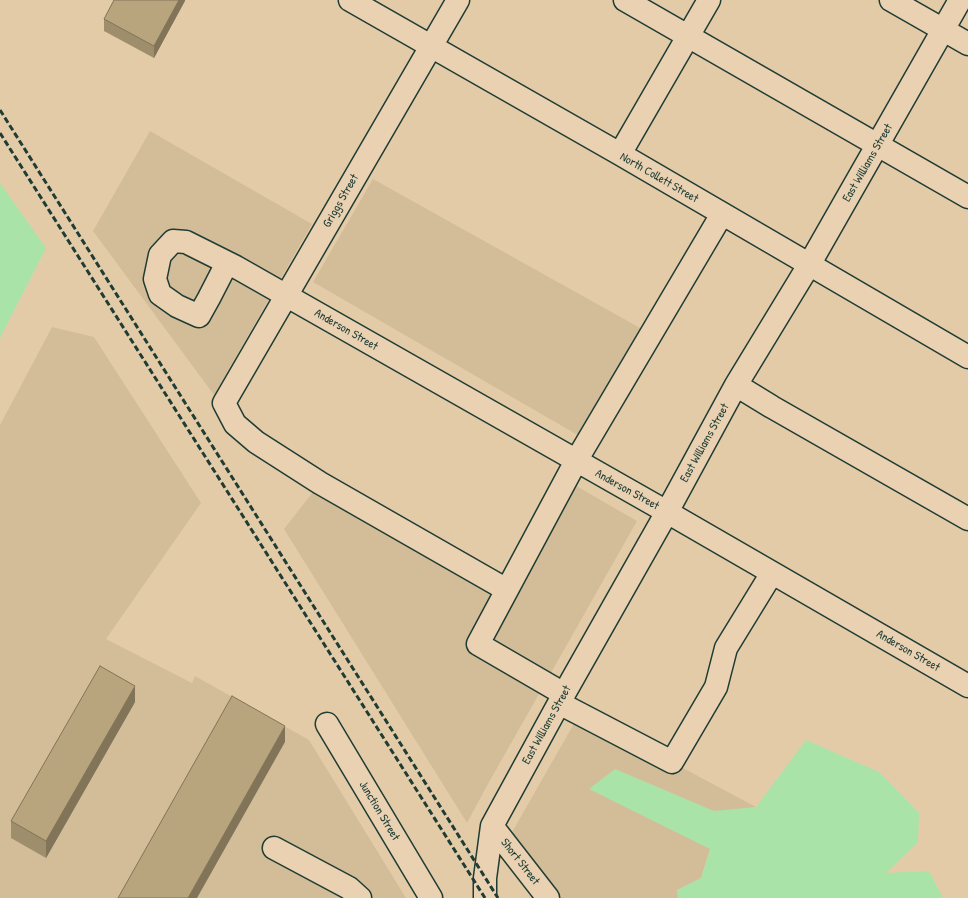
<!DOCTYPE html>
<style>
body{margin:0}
canvas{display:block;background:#e4cba7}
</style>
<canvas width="968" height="898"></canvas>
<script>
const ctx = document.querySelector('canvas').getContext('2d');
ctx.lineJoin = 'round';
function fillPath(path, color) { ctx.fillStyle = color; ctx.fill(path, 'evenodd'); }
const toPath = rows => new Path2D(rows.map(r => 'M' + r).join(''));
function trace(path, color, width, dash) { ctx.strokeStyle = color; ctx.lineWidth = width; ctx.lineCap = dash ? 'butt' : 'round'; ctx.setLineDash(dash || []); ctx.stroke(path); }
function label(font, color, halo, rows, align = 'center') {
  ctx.font = font + ' "Patrick Hand",sans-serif'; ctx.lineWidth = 3.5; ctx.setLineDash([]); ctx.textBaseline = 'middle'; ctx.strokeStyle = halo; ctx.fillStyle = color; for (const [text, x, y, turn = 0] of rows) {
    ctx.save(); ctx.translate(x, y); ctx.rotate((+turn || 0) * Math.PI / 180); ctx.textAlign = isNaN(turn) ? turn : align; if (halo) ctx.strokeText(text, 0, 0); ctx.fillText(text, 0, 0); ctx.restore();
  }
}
const built = toPath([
 [150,131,312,224,214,395,93,231],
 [373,179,651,334,588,441,313,282],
 [52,327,94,337,201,503,106,639,192,683,195,676,309,740,406,898,0,898,0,425],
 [566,480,637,521,488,784,467,823,284,529,320,483,507,590],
 [580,713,756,807,710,849,701,878,677,890,678,898,560,898,511,834]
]);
const green = toPath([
 [0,183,46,248,0,338],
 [806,740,879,772,919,813,918,842,886,873,929,871,943,898,678,898,677,890,701,878,710,849,589,789,615,769,714,811,756,807]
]);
const minor = toPath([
 [350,0,620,154,968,357],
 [458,0,224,403,235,424,256,442,320,483,507,590],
 [625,0,968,197],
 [891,0,968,44],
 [620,154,709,0],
 [227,263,209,298,199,316,177,306,160,294,155,279,160,255,173,241,186,242,236,267,667,512,968,686],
 [736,385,772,407,968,519],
 [564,694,478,644,576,461,722,214],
 [559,703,672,762,716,687,726,648,772,573],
 [327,724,431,898],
 [492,826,548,898],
 [274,848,349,888,360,898],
 [485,898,485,878,492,826,564,694,667,512,736,385,809,265,960,0]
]);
const rail = toPath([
 [0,110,498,898],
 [0,133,485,898]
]);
const wall = toPath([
 [185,0,154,58,104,31,104,19],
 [135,702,46,858,11,838,11,821]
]);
const shadedWall = toPath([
 [179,0,185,0,185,1,154,58,154,46],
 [135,686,135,702,46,858,46,841],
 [285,726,285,742,197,898,188,898]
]);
const building = toPath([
 [114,0,179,0,154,46,104,19,114,0],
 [100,666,135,686,46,841,11,821,100,666],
 [232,696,285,726,188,898,118,898,232,696]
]);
const streetNames = [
 ["East Williams Street",868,163,-60],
 ["North Collett Street",659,178,30],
 ["Griggs Street",341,201,-60],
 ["Anderson Street",346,330,30],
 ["East Williams Street",705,443,-61],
 ["Anderson Street",627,490,29],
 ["Anderson Street",908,651,30],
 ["East Williams Street",547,725,-61],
 ["Junction Street",379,811,59],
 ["Short Street",520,862,52]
];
fillPath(built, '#d3bd98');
fillPath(green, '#aae3a8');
trace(minor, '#1f3d34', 25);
trace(minor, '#e9d1b2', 22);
trace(rail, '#1f3d34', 3, [6, 3]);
fillPath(wall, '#9e8e6c');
fillPath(shadedWall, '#817458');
fillPath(building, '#b8a57d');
trace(building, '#817458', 1);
label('12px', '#1f3d34', '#e9d1b2', streetNames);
</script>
